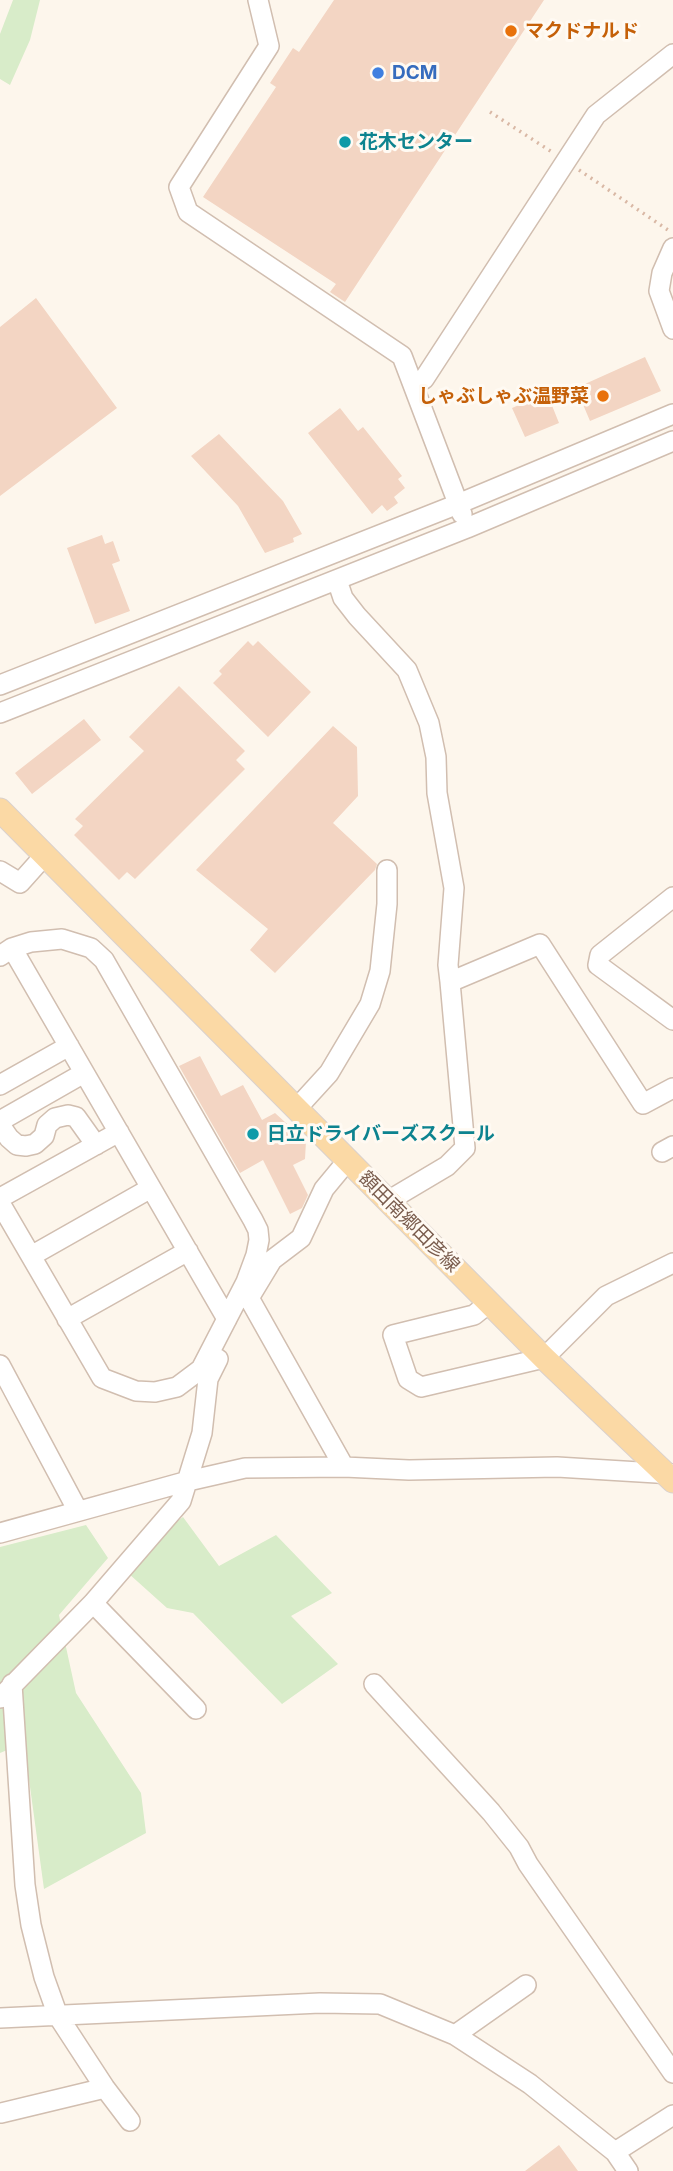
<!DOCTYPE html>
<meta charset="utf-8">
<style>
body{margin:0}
canvas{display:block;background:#fdf6ec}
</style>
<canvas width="673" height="2171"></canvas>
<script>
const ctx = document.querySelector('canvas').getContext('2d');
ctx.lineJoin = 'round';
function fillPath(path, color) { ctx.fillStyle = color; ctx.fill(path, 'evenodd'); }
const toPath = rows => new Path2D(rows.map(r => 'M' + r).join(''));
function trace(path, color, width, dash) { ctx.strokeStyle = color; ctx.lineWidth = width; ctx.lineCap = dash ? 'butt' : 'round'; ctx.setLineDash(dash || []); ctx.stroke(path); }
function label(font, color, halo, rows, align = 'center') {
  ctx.font = font + ' Inter,"Noto Sans JP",sans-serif'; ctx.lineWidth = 6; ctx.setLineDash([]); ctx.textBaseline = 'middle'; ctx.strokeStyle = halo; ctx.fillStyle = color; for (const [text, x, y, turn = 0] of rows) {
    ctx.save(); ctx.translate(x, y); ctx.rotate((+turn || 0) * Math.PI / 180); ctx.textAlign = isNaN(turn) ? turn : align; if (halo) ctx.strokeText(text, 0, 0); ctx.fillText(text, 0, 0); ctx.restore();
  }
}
const green = toPath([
 [13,0,40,0,30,40,10,85,0,79,0,34],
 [183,1517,219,1566,276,1535,332,1593,291,1616,338,1664,282,1704,193,1613,167,1608,128,1573,164,1531],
 [86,1525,108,1558,59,1615,76,1693,141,1793,146,1833,44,1889,24,1743,0,1753,0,1547]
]);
const building = toPath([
 [334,0,544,0,345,302,330,292,336,284,203,197,276,87,270,83,293,48,299,52],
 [36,298,117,408,0,496,0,327],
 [645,357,661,391,590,421,576,388],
 [547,393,559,423,525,437,512,408],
 [340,408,358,431,363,427,402,476,398,479,405,488,394,497,398,503,387,511,382,505,372,514,308,433],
 [219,434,283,501,302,534,293,538,294,542,265,553,238,506,191,456],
 [102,535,105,544,113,541,120,561,112,564,130,611,95,624,67,548],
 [248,641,253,646,258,641,311,692,268,737,213,683,222,674,219,671],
 [179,686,245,751,236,760,245,769,135,879,127,872,119,880,74,835,83,826,75,819,144,751,129,737],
 [84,719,101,740,32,794,15,773],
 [333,726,357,747,358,796,333,823,377,864,375,870,275,973,250,950,268,929,196,870],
 [200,1056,221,1096,243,1085,262,1120,275,1113,306,1141,305,1159,293,1165,308,1195,302,1208,290,1214,263,1160,240,1173,179,1066],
 [559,2145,578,2171,525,2171]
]);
const path = toPath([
 [490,112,552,152],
 [579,170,668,230]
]);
const minor = toPath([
 [258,0,269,46,179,187,188,212,402,356,462,514],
 [673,248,662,273,659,291,673,329],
 [413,385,424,379,596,115,673,54],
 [337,580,343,598,357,616,407,670,429,723,436,757,437,793,454,888,448,965,450,982],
 [0,685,458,504,673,414],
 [0,713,467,528,673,441],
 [0,871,20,883,45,855],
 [673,897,600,955,598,965,673,1020],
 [12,948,227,1319],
 [0,956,12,948,31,942,62,939,91,948,104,960,253,1220,258,1230,259,1240,256,1255,246,1282,201,1369,177,1387,155,1392,136,1391,102,1378,0,1203],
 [0,1085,69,1046],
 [297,1108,329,1073,370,1004,380,971,387,904,387,870],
 [0,1121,84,1073],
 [0,1125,9,1138,17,1145,26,1146,35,1144,44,1136,47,1125,55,1118,68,1115,76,1117,96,1145],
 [662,1152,673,1146],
 [0,1198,119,1132],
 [388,1201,447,1166,465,1148,450,982,540,944,643,1104,673,1088],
 [31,1256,151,1188],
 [249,1298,272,1260,301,1238,324,1189,348,1160],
 [249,1298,344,1467],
 [489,1303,474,1315,393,1335,408,1379,421,1387,544,1358,606,1296,673,1263],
 [67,1319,188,1251],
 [0,1365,78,1511],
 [0,1533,188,1481,245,1468,344,1467,409,1470,557,1467,673,1474],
 [93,1603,196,1709],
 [12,1684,25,1885,31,1925,44,1977,58,2016,105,2088,130,2121],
 [374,1684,491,1812,519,1847,528,1864,673,2073],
 [0,1698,93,1603,181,1501,202,1433,208,1379,218,1359],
 [0,2018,320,2003,380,2004,455,2035,530,2084,615,2152,628,2171],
 [455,2035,526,1985],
 [1,2113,105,2088],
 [615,2152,673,2115]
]);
const major = toPath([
 [0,810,544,1358,673,1481]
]);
const markers = [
 [511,31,7,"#e8710a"],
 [378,73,7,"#3f7fe0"],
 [345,142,7,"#0f9aa8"],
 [603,396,7,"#e8710a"],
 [253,1134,7,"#0f9aa8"]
];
const foodNames = [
 ["マクドナルド",525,31],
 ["しゃぶしゃぶ温野菜",589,396,"right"]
];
const shopNames = [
 ["DCM",392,73]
];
const cultureNames = [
 ["花木センター",359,142],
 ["日立ドライバーズスクール",267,1134]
];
const streetNames = [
 ["額田南郷田彦線",409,1222,45]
];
fillPath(green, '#d8ecc9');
fillPath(building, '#f3d5c3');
trace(minor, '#d1beb0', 22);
trace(major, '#dad1cd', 25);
trace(path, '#d9b8a5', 3.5, [2, 5]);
trace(minor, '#fff', 19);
trace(major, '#fbd9a5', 23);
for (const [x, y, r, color] of markers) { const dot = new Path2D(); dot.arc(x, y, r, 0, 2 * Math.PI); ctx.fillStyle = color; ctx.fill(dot); trace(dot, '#fffaf3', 2.5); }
label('bold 19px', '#c56008', '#fffaf3', foodNames, 'left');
label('bold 19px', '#366cbe', '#fffaf3', shopNames, 'left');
label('bold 19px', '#0d838f', '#fffaf3', cultureNames, 'left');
label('19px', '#7a5c4d', '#fffaf3', streetNames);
</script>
